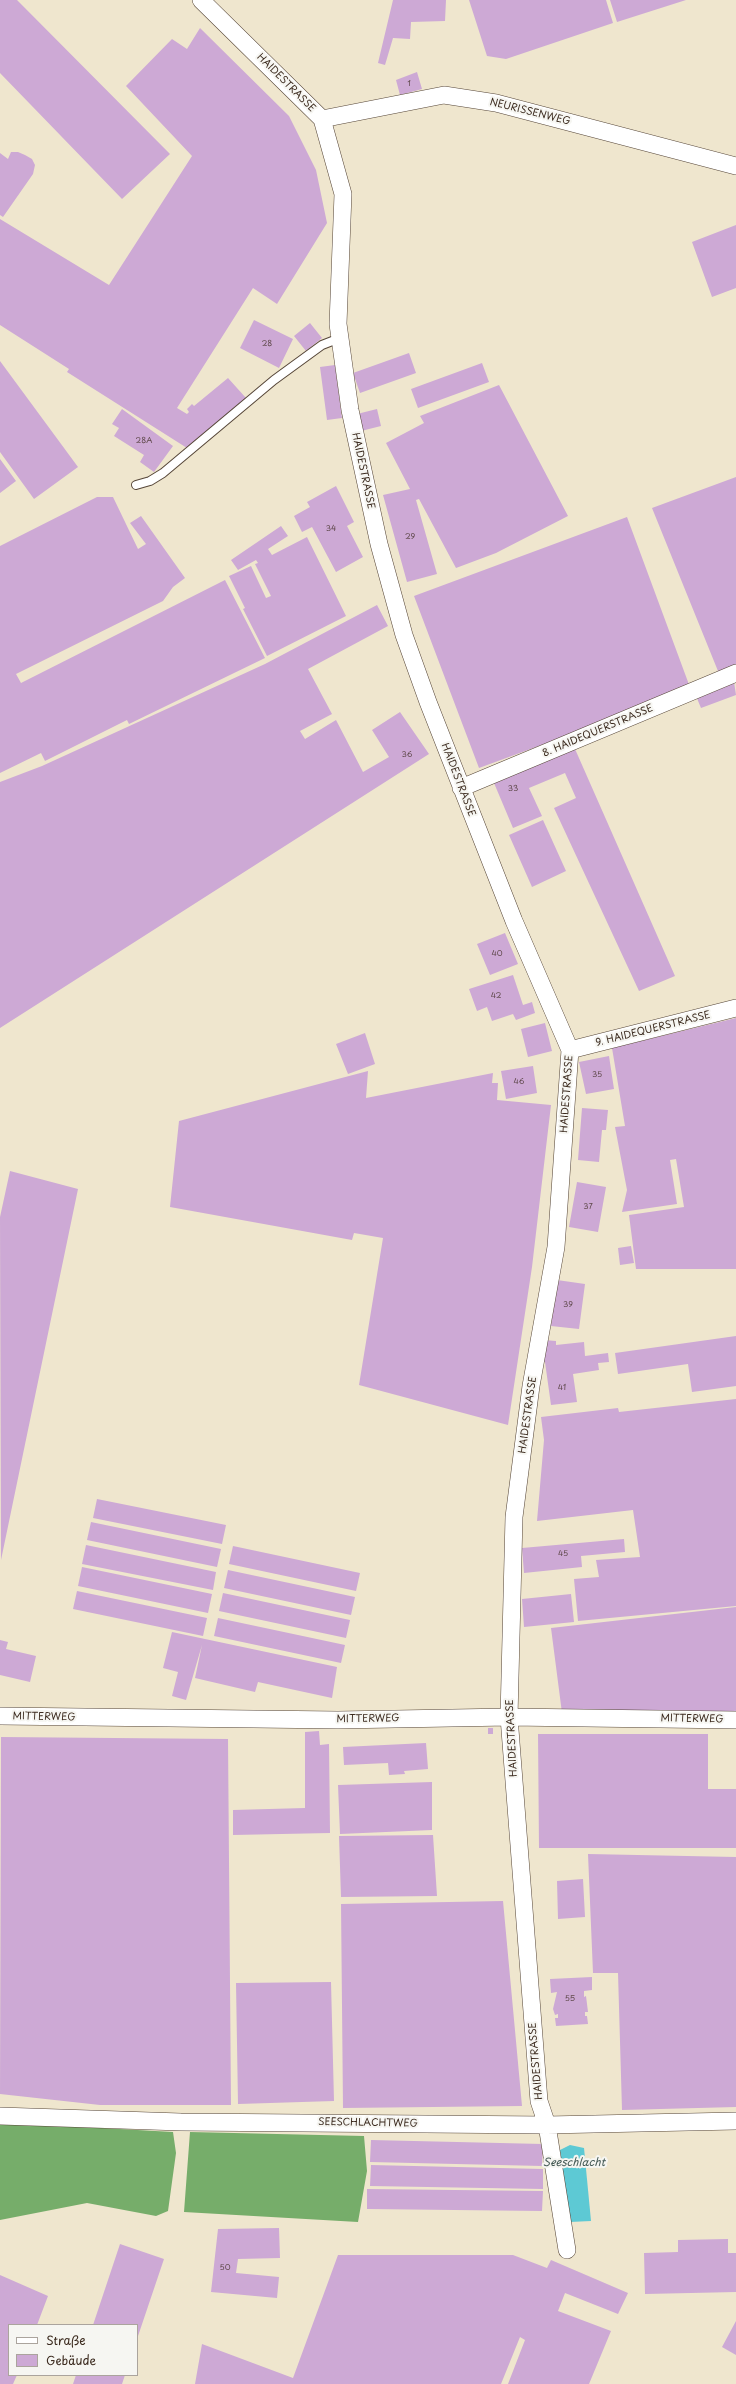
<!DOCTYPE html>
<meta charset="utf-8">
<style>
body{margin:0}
#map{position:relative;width:736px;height:2384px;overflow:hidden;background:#efe6ce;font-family:"Playpen Sans",sans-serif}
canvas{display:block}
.legend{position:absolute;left:8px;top:2324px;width:130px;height:52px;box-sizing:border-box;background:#f6f6f2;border:1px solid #aba49d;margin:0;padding:5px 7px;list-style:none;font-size:12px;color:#3b2a1e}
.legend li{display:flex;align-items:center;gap:8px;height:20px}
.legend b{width:20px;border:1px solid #aba49d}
</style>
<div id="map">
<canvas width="736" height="2384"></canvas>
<ul class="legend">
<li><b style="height:5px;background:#fff"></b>Straße</li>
<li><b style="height:11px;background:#cda9d5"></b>Gebäude</li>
</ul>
</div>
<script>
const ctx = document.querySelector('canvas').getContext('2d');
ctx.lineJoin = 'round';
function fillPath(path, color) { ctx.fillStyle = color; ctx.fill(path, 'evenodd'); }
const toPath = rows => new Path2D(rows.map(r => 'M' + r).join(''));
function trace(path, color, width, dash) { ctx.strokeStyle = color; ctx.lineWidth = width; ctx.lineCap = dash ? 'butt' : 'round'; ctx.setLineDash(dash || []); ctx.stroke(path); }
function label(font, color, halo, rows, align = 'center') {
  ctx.font = font + ' "Playpen Sans",sans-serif'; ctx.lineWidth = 4; ctx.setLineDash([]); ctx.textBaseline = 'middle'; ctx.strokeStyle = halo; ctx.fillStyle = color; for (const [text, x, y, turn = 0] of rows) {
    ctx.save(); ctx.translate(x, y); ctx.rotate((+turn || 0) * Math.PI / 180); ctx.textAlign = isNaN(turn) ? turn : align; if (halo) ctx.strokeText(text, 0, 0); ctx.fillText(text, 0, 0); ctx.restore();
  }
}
const forest = toPath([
 [0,2120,30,2124,173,2132,176,2153,168,2211,156,2216,87,2203,0,2220],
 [190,2132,364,2136,367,2171,358,2222,184,2212]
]);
const water = toPath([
 [570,2145,584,2148,591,2221,570,2222,560,2150]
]);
const building = toPath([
 [0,0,17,0,170,154,122,199,0,73],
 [393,0,446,0,445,21,411,22,410,39,393,38,385,65,378,63],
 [469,0,606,0,613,23,506,59,487,56],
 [610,0,686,0,617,22],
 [200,28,289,116,316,170,327,223,277,304,253,288,177,408,187,414,189,412,187,409,192,404,194,406,228,378,246,398,187,448,67,372,69,369,0,325,0,219,109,285,192,156,126,86,172,39,187,49],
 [417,72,422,89,400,95,396,80],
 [11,152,18,152,25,155,32,159,35,165,33,174,3,217,0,215,0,153,8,159],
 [736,225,736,288,712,297,692,242],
 [254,320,293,339,279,368,240,348],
 [310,323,322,338,306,351,294,336],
 [409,353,416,373,360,393,353,373],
 [0,361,78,467,34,499,0,452],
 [482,363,489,382,418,408,411,389],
 [335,365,342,418,327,420,320,367],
 [499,385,568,516,496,553,456,568,419,499,416,500,437,574,407,582,383,495,410,489,386,443,424,423,420,416],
 [122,409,173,446,154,472,140,462,144,455,114,436,119,428,112,424],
 [377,409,381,426,361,431,357,414],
 [0,459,16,481,0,493],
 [736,477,736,668,720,676,652,508],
 [336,486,354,522,347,526,363,557,336,572,312,527,302,532,294,516,310,507,307,502],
 [97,497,113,497,138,549,146,544,130,523,141,516,185,578,173,587,163,601,16,674,21,683,225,580,265,658,129,724,127,720,45,761,41,753,0,773,0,546],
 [627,517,691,690,479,768,414,596],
 [281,526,288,536,268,549,272,555,307,537,346,616,267,656,243,609,245,608,229,576,251,566,266,598,271,596,255,564,258,563,256,560,238,570,231,560],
 [377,605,388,626,308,669,332,714,300,731,305,739,336,720,363,772,389,757,372,730,400,712,429,754,0,1028,0,782,42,766,265,664],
 [734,682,736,695,701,708,696,696],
 [575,749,675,976,639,991,554,808,576,798,565,773,529,788,542,816,513,828,494,783],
 [543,820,566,871,532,887,509,835],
 [505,933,518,964,490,975,477,944],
 [513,975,523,1005,532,1002,535,1013,516,1020,513,1014,492,1021,487,1007,477,1011,469,989],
 [736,1018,736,1269,636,1269,629,1215,684,1207,676,1159,670,1160,677,1204,622,1212,627,1190,615,1127,625,1126,612,1048],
 [545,1023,552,1051,528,1057,521,1029],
 [365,1033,375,1064,348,1074,336,1044],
 [609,1056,614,1089,586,1094,579,1062],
 [533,1066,537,1093,506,1099,501,1071],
 [368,1071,366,1098,493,1073,492,1083,498,1083,497,1100,551,1105,532,1267,508,1425,359,1385,383,1238,354,1233,352,1240,170,1207,179,1121],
 [582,1108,608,1110,606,1130,602,1130,599,1162,578,1160],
 [10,1171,78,1189,1,1560,0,1217],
 [577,1182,606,1187,598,1232,569,1227],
 [631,1246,634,1263,620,1265,618,1248],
 [557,1280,585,1284,579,1329,551,1326],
 [736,1336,736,1386,692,1392,688,1364,618,1374,615,1353],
 [544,1340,556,1341,556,1345,584,1342,585,1356,608,1353,609,1362,598,1363,599,1370,573,1374,577,1402,551,1405,545,1362,540,1362],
 [736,1399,736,1606,578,1621,574,1579,599,1577,596,1560,640,1557,633,1510,537,1521,544,1440,541,1417,618,1408,619,1412],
 [97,1499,226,1525,222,1544,93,1518],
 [91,1522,221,1549,217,1567,87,1540],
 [624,1539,625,1552,581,1556,582,1567,524,1573,522,1548],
 [86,1545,216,1572,213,1590,82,1564],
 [233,1546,360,1573,356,1591,229,1564],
 [82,1567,212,1594,208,1613,78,1586],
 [228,1570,355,1597,351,1615,224,1588],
 [77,1591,207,1618,203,1636,73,1609],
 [223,1593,350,1620,346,1638,219,1611],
 [571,1594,574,1622,524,1627,522,1599],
 [736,1607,736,1714,562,1713,551,1628],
 [218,1618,345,1645,341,1663,214,1636],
 [172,1632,337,1667,332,1698,258,1682,255,1692,195,1678,202,1645,186,1700,172,1696,178,1672,163,1668],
 [0,1640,8,1642,6,1649,36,1656,30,1682,0,1675],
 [488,1728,493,1728,493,1734,488,1734],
 [319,1731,320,1745,329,1744,330,1833,233,1835,233,1810,305,1808,305,1732],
 [538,1734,708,1734,708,1789,736,1789,736,1848,539,1848],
 [1,1737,228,1739,231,2105,100,2105,0,2094],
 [426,1743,428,1769,404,1771,405,1774,389,1775,388,1763,344,1765,343,1747],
 [432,1782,432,1830,340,1834,338,1785],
 [433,1835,437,1896,341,1897,339,1836],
 [588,1854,736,1857,736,2107,622,2110,618,1973,593,1973],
 [583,1879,585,1917,558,1919,557,1881],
 [503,1901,522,2106,343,2108,341,1904],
 [592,1977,592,1990,584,1991,584,1997,586,1996,588,2012,585,2012,585,2016,587,2016,588,2024,556,2026,555,2018,558,2018,558,2014,555,2015,553,2009,557,1992,551,1993,550,1979],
 [331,1982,334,2101,238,2104,236,1983],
 [371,2140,543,2144,542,2166,370,2162],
 [371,2165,543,2169,543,2189,370,2186],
 [367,2189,543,2191,542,2211,367,2209],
 [279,2228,280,2258,238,2259,236,2273,279,2277,277,2298,211,2292,218,2229],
 [728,2239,728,2253,736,2253,736,2292,645,2294,644,2253,678,2252,678,2240],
 [120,2244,164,2259,137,2339,137,2325,93,2325],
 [338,2255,513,2255,547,2268,551,2260,628,2293,618,2314,565,2293,558,2311,611,2331,589,2384,508,2384,525,2340,520,2337,501,2384,195,2384,202,2344,293,2378],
 [0,2275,48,2296,37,2325,9,2325,9,2375,17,2375,13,2384,0,2384],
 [736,2321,736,2355,722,2347],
 [76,2375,125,2375,122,2384,73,2384]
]);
const lane = toPath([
 [136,485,150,481,163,473,274,380,322,345,340,338]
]);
const street = toPath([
 [201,0,322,119,343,194,338,324,350,410,379,544,404,635,428,702,514,921,570,1050,556,1247,531,1386,514,1517,509,1717,539,2101,547,2125,567,2250],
 [322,119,444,95,496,103,736,166],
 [461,788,736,673],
 [570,1050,736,1008],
 [0,1716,338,1720,509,1717,736,1720],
 [0,2116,181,2122,547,2125,736,2121]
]);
const numberNames = [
 ["1",409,84],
 ["28",267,344],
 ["28A",144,441],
 ["34",331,529],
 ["29",410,537],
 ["36",407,755],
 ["33",513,789],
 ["40",497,954],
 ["42",496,996],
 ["35",597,1075],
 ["46",519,1082],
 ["37",588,1207],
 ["39",568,1305],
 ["41",562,1388],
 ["45",563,1554],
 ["55",570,1999],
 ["50",225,2268]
];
const streetNames = [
 ["HAIDESTRASSE",286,83,45],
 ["NEURISSENWEG",530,112,14],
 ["HAIDESTRASSE",363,471,78],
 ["8. HAIDEQUERSTRASSE",598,731,-23],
 ["HAIDESTRASSE",458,780,69],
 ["9. HAIDEQUERSTRASSE",653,1029,-14],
 ["HAIDESTRASSE",567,1094,-86],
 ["HAIDESTRASSE",528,1415,-82],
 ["MITTERWEG",44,1717,1],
 ["MITTERWEG",368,1719,-1],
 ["MITTERWEG",692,1719,1],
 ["HAIDESTRASSE",512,1738,-93],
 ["HAIDESTRASSE",536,2061,-95],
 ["SEESCHLACHTWEG",368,2123,1]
];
const waterNames = [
 ["Seeschlacht",574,2163]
];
fillPath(forest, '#76ad6a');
fillPath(water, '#5dc9d4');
fillPath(building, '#cda9d5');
trace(lane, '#564638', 10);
trace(street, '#564638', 18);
trace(lane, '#fff', 8);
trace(street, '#fff', 17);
label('8px', '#604a4c', null, numberNames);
label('10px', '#3b2a1e', '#f6f6f2', streetNames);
label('italic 11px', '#455a55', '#f6f6f2', waterNames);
</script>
